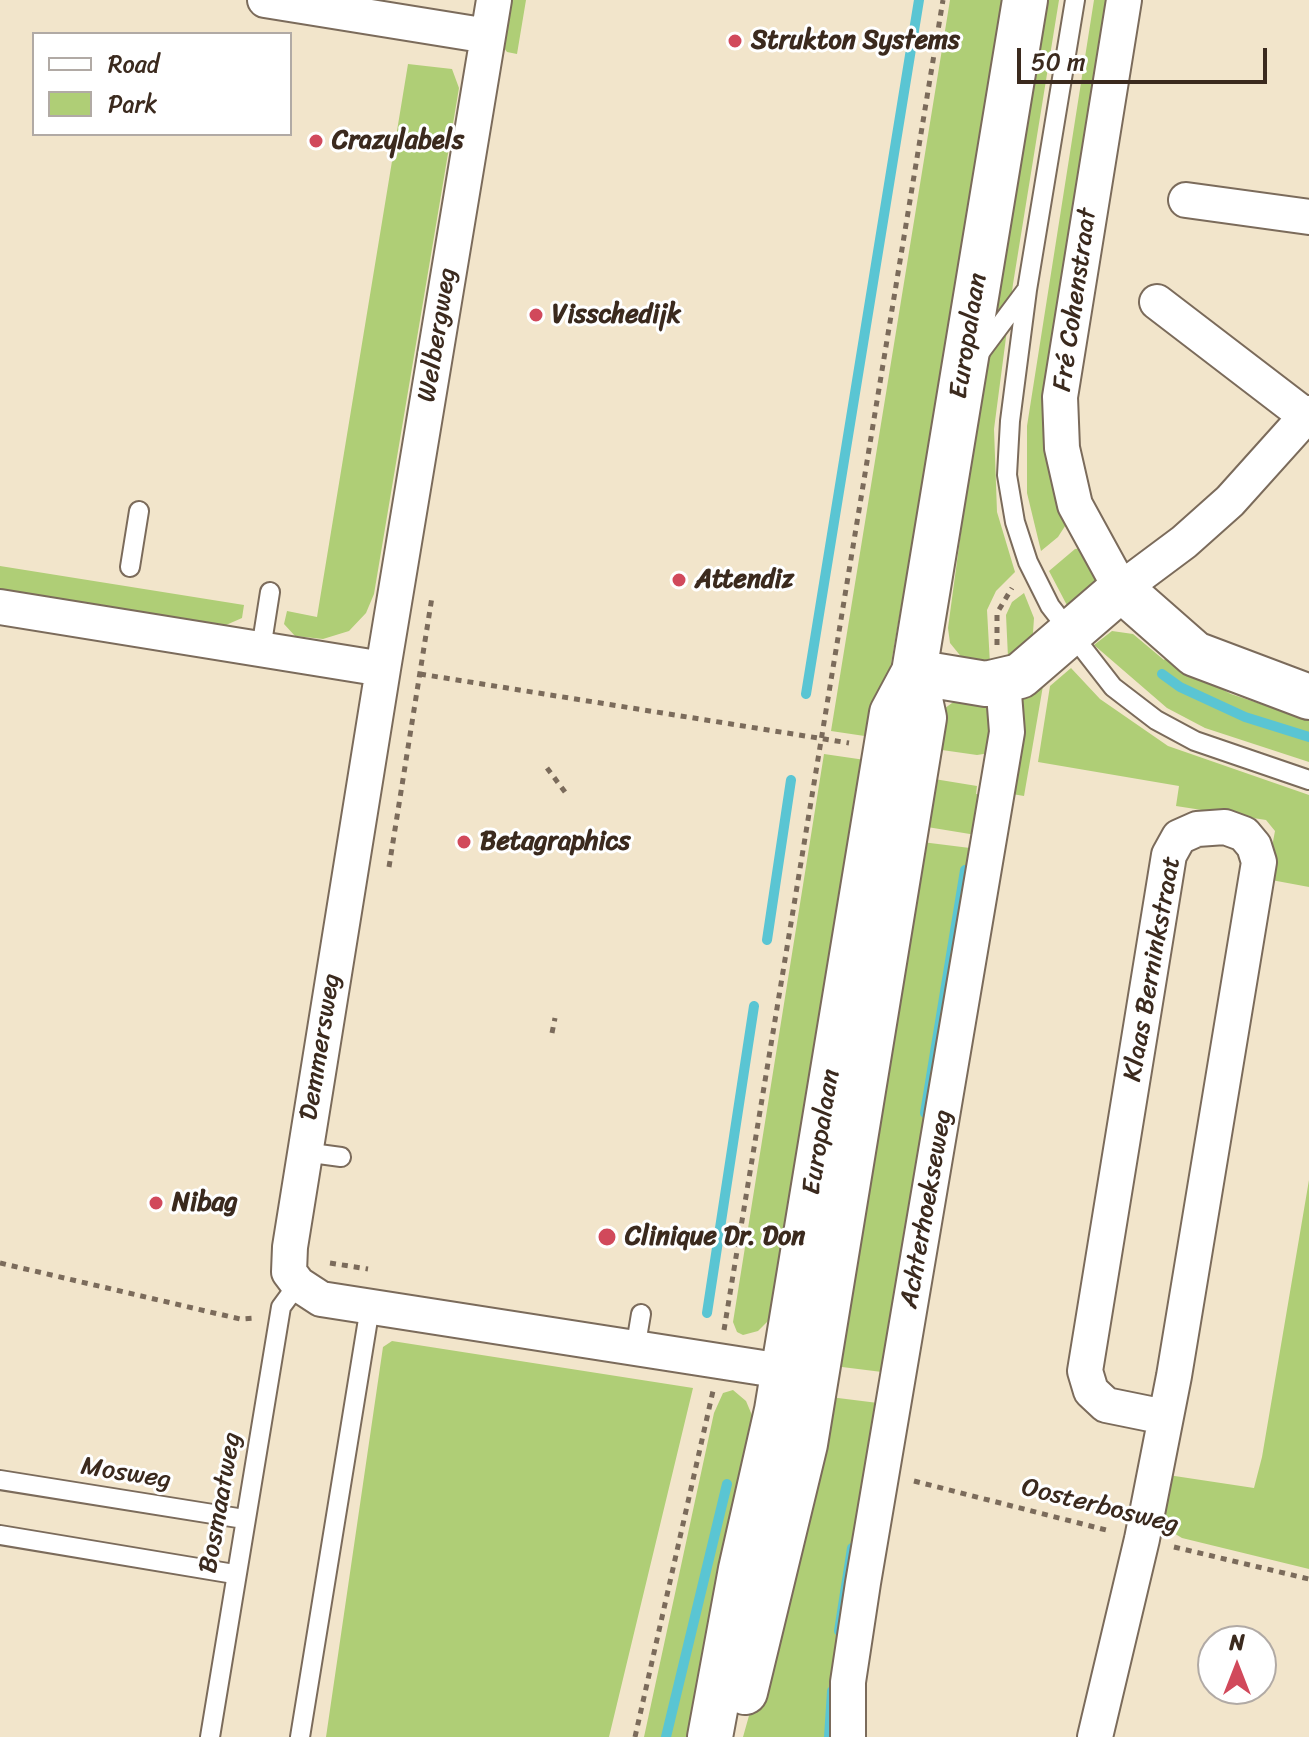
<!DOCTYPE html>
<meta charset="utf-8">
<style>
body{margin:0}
#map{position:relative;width:1309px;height:1737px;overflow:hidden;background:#f2e5cb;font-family:Sriracha,sans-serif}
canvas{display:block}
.legend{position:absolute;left:32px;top:32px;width:260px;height:104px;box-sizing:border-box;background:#fff;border:2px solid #b1aaa5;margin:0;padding:10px 14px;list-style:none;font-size:24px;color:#3b2a1e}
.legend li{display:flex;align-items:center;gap:16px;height:40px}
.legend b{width:40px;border:2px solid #b1aaa5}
.north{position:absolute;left:1197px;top:1625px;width:80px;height:80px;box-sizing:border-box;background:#fff;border:2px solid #b1aaa5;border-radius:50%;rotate:0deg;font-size:22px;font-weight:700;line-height:32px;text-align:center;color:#3b2a1e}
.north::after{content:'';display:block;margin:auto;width:28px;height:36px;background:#d1495b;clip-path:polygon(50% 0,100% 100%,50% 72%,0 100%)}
.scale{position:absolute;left:1017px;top:48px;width:250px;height:36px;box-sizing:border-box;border:4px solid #3b2a1e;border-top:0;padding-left:10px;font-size:24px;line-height:28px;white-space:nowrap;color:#3b2a1e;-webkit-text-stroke:6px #fff;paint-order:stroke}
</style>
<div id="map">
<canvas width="1309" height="1737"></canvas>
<ul class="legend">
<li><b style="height:10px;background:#fff"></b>Road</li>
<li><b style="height:22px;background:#afce76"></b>Park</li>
</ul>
<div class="north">N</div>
<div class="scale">50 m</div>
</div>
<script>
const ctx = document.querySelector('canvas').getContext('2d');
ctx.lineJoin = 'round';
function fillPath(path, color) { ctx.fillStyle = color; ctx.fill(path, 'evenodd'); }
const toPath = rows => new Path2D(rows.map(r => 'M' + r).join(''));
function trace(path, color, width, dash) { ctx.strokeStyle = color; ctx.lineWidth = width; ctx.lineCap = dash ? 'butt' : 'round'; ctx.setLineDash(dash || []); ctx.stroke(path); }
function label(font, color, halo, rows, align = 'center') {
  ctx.font = font + ' Sriracha,sans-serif'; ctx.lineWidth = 6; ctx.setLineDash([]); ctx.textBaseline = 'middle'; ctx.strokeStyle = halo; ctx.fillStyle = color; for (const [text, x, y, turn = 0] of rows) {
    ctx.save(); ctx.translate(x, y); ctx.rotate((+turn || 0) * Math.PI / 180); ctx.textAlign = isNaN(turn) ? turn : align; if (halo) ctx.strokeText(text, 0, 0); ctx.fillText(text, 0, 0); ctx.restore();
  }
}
const green = toPath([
 [512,0,526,0,517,54,507,52,504,48],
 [950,0,1007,0,878,738,831,731],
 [1041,0,1059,0,1013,284,994,429,997,512,1015,572,996,591,987,610,990,664,963,659,950,643,948,628,991,309],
 [1094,0,1113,0,1055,351,1067,523,1058,537,1041,551,1027,493,1027,426],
 [408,64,452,69,459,88,374,594,366,613,349,631,323,639,295,636,284,624,287,611,317,617],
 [1082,548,1097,575,1096,581,1070,611,1049,571,1075,549],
 [0,566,244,605,242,618,226,625,0,589],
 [1024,593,1034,618,1033,633,1022,652,1008,657,1006,615,1012,602],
 [1112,631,1133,634,1164,660,1169,654,1186,670,1231,694,1309,720,1309,762,1205,728,1167,708,1094,645],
 [1071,668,1100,699,1168,746,1309,795,1309,887,1266,879,1275,831,1266,820,1176,806,1179,786,1038,762,1050,686],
 [1044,680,1024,796,1006,793,1019,699],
 [975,699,994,712,990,753,977,755,928,748,941,711,952,703],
 [824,754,872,761,780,1309,758,1331,743,1335,737,1332,733,1322],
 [922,777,977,786,976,794,987,796,976,835,915,825],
 [914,841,970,848,976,854,890,1373,826,1365],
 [1309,1180,1309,1569,1182,1538,1162,1526,1159,1515,1168,1475,1254,1488,1262,1457],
 [392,1341,693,1388,609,1737,326,1737,383,1347],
 [733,1390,746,1401,754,1420,699,1737,644,1737,714,1413,723,1393],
 [822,1396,878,1403,840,1737,743,1737,768,1648]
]);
const stream = toPath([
 [1162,674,1180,687,1245,717,1309,737],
 [806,694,919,0],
 [767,940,791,780],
 [925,1113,965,870],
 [707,1313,754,1006],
 [839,1631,852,1548],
 [666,1737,727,1484],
 [829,1737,832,1691]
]);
const path = toPath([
 [997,645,997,613,1012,588],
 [420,674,849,743],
 [547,768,568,796],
 [389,867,432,597],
 [552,1033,555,1018],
 [0,1263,240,1319,256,1318],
 [330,1263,368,1269],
 [724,1330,943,0],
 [914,1481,1110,1531],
 [1174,1547,1309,1579],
 [635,1737,713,1391]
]);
const service = toPath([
 [1075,0,1027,290,1010,421,1007,475,1015,522,1028,562,1050,606,1113,687,1156,720,1195,741,1309,780],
 [978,355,1025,292],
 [130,567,139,511],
 [261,649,270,592],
 [304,1152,341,1157],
 [635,1350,641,1314],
 [0,1480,244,1519],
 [0,1535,234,1574],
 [210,1737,281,1307,298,1284],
 [300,1737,370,1307]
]);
const minor = toPath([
 [265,0,488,36],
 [1124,0,1060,397,1062,448,1075,505,1121,589,1184,542,1230,501,1309,413],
 [1186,200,1309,217],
 [1157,302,1307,417],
 [0,607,383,669,290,1247,289,1272,298,1284,321,1299,808,1375],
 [383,669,494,0],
 [848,1737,848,1682,863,1583,1007,732,1003,681],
 [1095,1737,1142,1539,1174,1376,1259,862,1254,846,1244,834,1225,827,1197,829,1179,837,1169,855,1085,1371,1091,1391,1106,1405,1165,1417]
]);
const tertiary = toPath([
 [914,672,986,684,1020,676,1121,589,1195,654,1309,697],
 [745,1692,805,1444,924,718,914,672],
 [710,1737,741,1569,777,1410,892,713,914,672,1025,0]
]);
const markers = [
 [735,41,8,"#d1495b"],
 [316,141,8,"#d1495b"],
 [536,315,8,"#d1495b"],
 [679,580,8,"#d1495b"],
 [464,842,8,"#d1495b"],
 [156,1203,8,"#d1495b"],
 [607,1237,10,"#d1495b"]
];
const poiNames = [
 ["Strukton Systems",751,41],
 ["Crazylabels",332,141],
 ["Visschedijk",552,315],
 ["Attendiz",695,580],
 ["Betagraphics",480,842],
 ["Nibag",172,1203],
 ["Clinique Dr. Don",625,1237]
];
const streetNames = [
 ["Fré Cohenstraat",1076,300,-82],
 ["Welbergweg",438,335,-81],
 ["Europalaan",969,336,-81],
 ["Klaas Berninkstraat",1153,969,-80],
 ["Demmersweg",321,1047,-81],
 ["Europalaan",822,1132,-81],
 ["Achterhoekseweg",927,1209,-80],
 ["Mosweg",126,1474,9],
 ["Bosmaatweg",221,1503,-80],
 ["Oosterbosweg",1100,1507,14]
];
fillPath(green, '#afce76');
trace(stream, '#5ac5d3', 10);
trace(service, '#7b6b5b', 22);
trace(minor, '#7b6b5b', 38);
trace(tertiary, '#7b6b5b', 48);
trace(path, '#7b6b5b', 5, [6, 6]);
trace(service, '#fff', 18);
trace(minor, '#fff', 34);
trace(tertiary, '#fff', 44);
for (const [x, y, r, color] of markers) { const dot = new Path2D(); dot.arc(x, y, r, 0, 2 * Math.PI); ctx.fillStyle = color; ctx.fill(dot); trace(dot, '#fff', 3); }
label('bold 26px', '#3b2a1e', '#fff', poiNames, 'left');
label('26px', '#3b2a1e', '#fff', streetNames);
</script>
